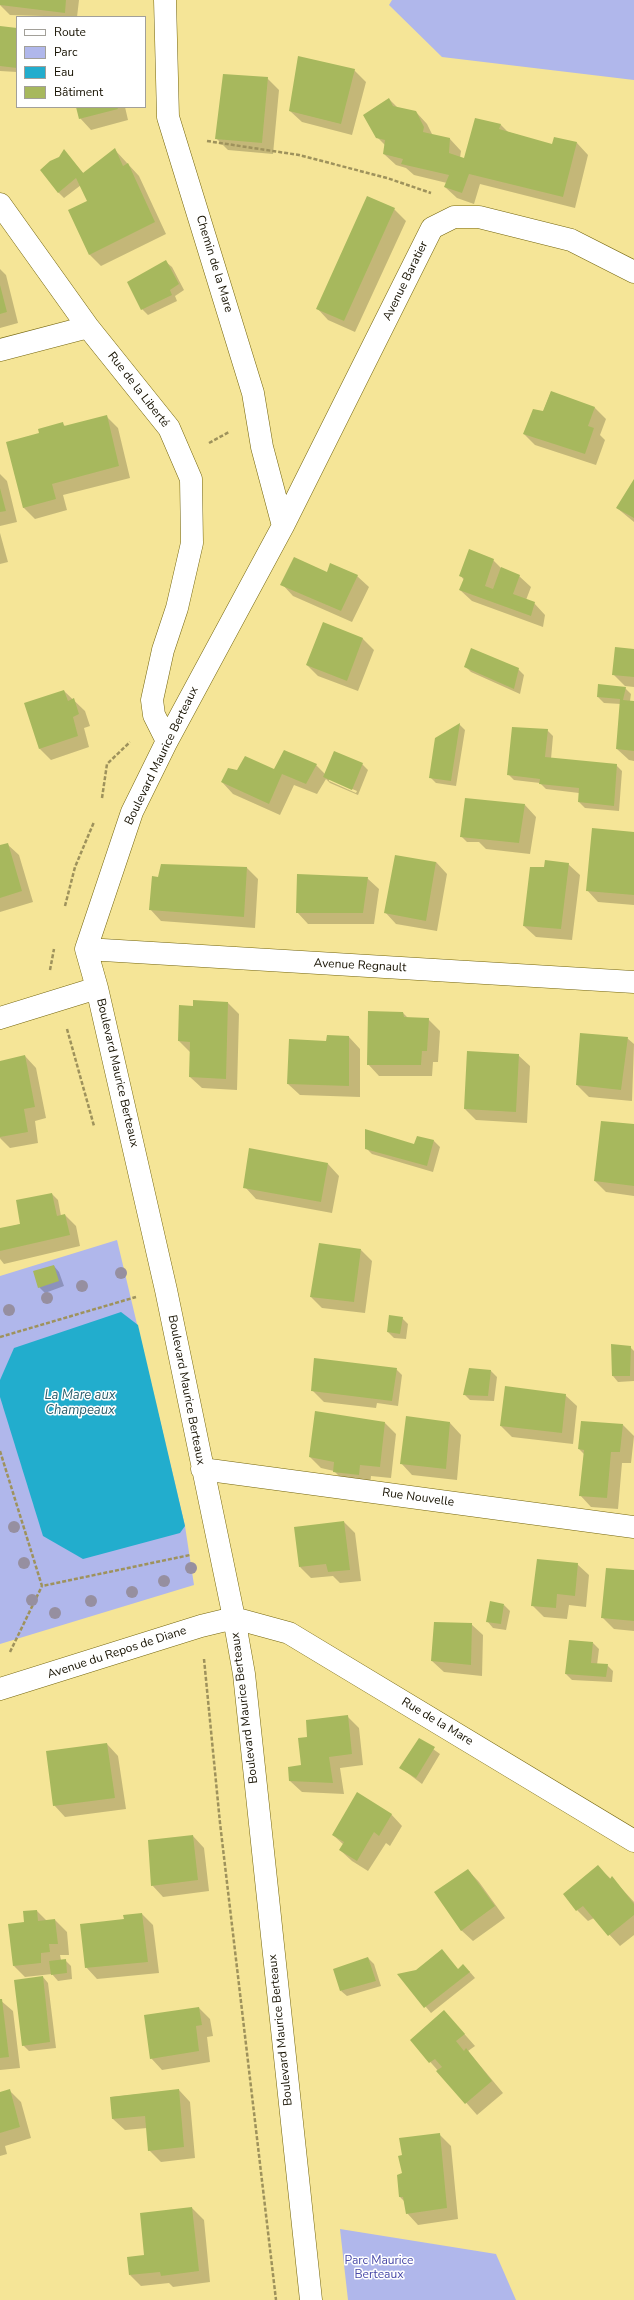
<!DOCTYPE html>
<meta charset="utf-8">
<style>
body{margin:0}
#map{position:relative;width:634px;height:2300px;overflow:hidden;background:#f5e597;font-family:"Nunito Sans",sans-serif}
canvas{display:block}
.legend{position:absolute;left:16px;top:16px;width:130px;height:92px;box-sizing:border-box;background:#fff;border:1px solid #a2a099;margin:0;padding:5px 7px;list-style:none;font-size:12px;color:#161100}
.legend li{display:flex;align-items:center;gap:8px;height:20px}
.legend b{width:20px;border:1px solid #a2a099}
</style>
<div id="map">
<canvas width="634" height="2300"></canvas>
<ul class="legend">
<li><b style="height:5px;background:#fff"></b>Route</li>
<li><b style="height:11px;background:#b0b7eb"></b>Parc</li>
<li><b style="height:11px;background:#22adcd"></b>Eau</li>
<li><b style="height:11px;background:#a7b85d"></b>Bâtiment</li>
</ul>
</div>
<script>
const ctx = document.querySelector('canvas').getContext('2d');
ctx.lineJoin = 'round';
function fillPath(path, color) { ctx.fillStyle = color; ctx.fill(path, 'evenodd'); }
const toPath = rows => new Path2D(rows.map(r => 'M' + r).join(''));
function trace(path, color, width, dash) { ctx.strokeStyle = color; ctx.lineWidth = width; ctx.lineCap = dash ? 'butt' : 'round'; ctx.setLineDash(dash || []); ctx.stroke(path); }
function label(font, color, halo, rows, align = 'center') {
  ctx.font = font + ' "Nunito Sans",sans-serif'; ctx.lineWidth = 3; ctx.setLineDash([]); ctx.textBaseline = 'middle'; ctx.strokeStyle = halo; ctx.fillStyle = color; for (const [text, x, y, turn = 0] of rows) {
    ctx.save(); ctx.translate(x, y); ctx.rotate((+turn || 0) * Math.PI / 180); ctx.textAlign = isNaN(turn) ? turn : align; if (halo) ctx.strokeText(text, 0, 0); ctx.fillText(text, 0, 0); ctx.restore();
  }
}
const green = toPath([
 [392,0,634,0,634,80,442,57,389,5],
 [117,1240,185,1526,194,1585,0,1644,0,1276],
 [340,2229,496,2254,516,2300,348,2300]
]);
const water = toPath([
 [121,1312,138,1325,185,1526,180,1533,83,1559,43,1536,0,1397,0,1380,14,1348]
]);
const shadow = toPath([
 [0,0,79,0,77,17,10,15,0,5],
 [0,27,17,29,17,72,0,71],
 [354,70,366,82,352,135,302,122,290,111],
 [267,78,279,90,273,154,228,150,216,138],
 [389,99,398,108,416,112,427,124,433,136,450,139,461,151,460,158,465,159,476,119,501,125,508,132,552,145,577,143,588,155,575,208,480,184,474,204,457,198,445,187,447,183,414,175,406,168,396,165,384,154,386,146,377,137],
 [77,107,125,107,128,120,91,130,80,118],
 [115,150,139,176,166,234,101,266,90,255,70,210,88,201,81,185,64,198,58,192,59,158,64,151,84,174],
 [394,209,406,221,355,332,328,320,317,308],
 [166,262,172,267,184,290,175,296,177,301,148,315,142,309],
 [0,269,6,275,18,323,0,328],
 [551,392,595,408,606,419,600,435,605,440,596,465,535,445,524,434,543,412],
 [106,416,118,428,130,478,63,495,67,510,35,519,23,507,41,434,63,424,66,427],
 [0,474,7,481,17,522,0,526],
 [634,481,634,522,617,508],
 [0,533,8,562,0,564],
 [493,560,501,568,519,576,531,587,526,600,534,603,545,615,543,627,472,601,460,590,464,580,460,575],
 [327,573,357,576,369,587,352,622,293,596,282,584],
 [324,623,363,639,374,650,358,691,318,676,307,665],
 [634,650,634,687,625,686,613,674],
 [465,666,518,669,524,675,520,694,471,672],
 [625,688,631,694,630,701,634,702,634,761,629,760,617,749,621,704,604,703,598,697],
 [64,691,85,711,90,726,84,728,89,747,51,760,40,749,26,704],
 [459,724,465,730,456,786,436,783,430,777],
 [547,730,553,736,551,759,616,765,622,771,619,811,585,808,579,802,579,793,546,789,540,783,514,780,508,774],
 [362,764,368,770,358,795,330,783,326,779,317,794,294,785,280,815,233,794,222,782,238,772,275,770,316,765,325,774],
 [329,779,357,791,356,793,329,781],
 [525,805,536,817,530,854,486,849,479,842,467,842,461,836],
 [634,833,634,905,598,902,587,890],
 [7,844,19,855,33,902,0,912,0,846],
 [436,862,447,874,437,931,396,924,385,912],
 [568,864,580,875,572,940,536,937,524,926],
 [247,868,258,879,255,928,161,921,150,909,159,878],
 [367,878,379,889,374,924,308,924,297,912],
 [228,1003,239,1014,237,1090,202,1088,190,1077,190,1052,179,1041,194,1007],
 [403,1013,408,1018,428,1019,440,1031,438,1062,433,1062,432,1076,379,1076,368,1064],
 [349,1037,360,1049,360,1097,300,1095,288,1084,327,1042],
 [627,1038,634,1044,632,1101,589,1097,577,1085],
 [468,1052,518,1055,530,1066,527,1123,476,1120,465,1109],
 [25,1056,36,1068,46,1118,35,1121,38,1143,10,1148,0,1138,0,1062],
 [602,1122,634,1125,634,1196,606,1192,595,1181],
 [434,1141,440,1147,433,1172,372,1154,366,1148,414,1145],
 [328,1164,339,1176,332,1213,256,1199,245,1187],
 [52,1194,58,1200,61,1216,65,1215,76,1226,80,1246,4,1264,0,1259,0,1229,21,1224],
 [361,1250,372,1261,365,1313,322,1308,311,1297],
 [54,1266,59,1272,64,1286,45,1293,39,1287],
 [402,1318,408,1324,406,1339,394,1338,388,1332],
 [630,1347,634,1351,634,1381,618,1382,613,1376],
 [396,1369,402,1375,398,1406,377,1403,376,1408,324,1402,312,1390],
 [470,1369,491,1371,497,1377,494,1401,470,1400,464,1394],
 [565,1395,577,1406,573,1444,512,1437,501,1426],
 [407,1418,450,1423,461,1435,457,1480,412,1475,401,1463],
 [385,1423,396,1434,391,1478,371,1476,370,1486,346,1483,334,1471,321,1468,310,1457],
 [623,1425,634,1436,631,1463,622,1463,618,1509,591,1507,580,1495,585,1455,579,1449],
 [344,1522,355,1533,361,1581,340,1583,333,1576,311,1578,300,1567],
 [577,1564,589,1575,586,1607,569,1605,567,1619,544,1617,532,1605],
 [634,1571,634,1631,614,1629,602,1617],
 [504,1605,510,1611,506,1630,493,1628,488,1622],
 [471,1624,483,1635,482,1676,444,1672,432,1661],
 [593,1643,599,1649,597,1665,607,1665,613,1671,612,1682,572,1680,566,1674],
 [347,1716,359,1728,363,1765,340,1768,344,1794,302,1792,290,1781,302,1766,308,1738],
 [419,1739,440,1754,422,1784,401,1768],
 [107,1744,118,1756,126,1809,65,1817,54,1805],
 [391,1814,402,1826,390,1846,386,1843,368,1871,352,1861,340,1850,344,1845,333,1835],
 [193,1836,204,1848,209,1891,163,1897,152,1885],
 [597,1866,611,1879,612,1878,634,1902,634,1935,620,1946,594,1918,588,1921,577,1910],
 [468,1870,479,1882,505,1918,473,1941,461,1930],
 [37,1911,47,1921,55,1920,67,1932,69,1955,60,1955,61,1960,65,1960,71,1966,72,1979,58,1981,52,1974,25,1977,14,1966,26,1923],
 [142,1914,153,1925,159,1973,97,1979,86,1967,125,1920],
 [368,1958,374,1964,381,1986,347,1996,341,1991],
 [458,1970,469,1971,475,1978,431,2013,399,1975],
 [43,1977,48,1983,56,2048,29,2051,23,2045],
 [0,2000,13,2011,20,2068,0,2070],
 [199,2008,210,2019,213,2036,207,2037,210,2062,162,2070,151,2058],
 [444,2011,475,2046,468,2051,503,2093,477,2115,411,2040],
 [9,2090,21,2102,31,2138,5,2146,7,2154,0,2156,0,2093],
 [179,2090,190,2102,195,2158,161,2162,149,2150,147,2128,125,2130,113,2119,111,2097],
 [439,2134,451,2146,458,2219,418,2225,407,2213,404,2201,400,2197,403,2173],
 [192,2208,204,2220,210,2282,173,2287,169,2283,141,2286,130,2275]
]);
const building = toPath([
 [0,0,66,0,65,13,0,5],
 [0,26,17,28,17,68,0,66],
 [298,56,355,69,341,124,289,111],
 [223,74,268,77,262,143,215,139],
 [389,98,393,106,416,111,424,127,423,132,450,138,449,153,464,158,475,118,501,124,499,129,552,144,554,137,577,142,563,197,469,174,462,193,444,187,449,175,401,164,403,159,383,154,385,140,376,138,363,115],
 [76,107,117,107,118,109,79,119],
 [115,148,123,166,128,163,155,222,89,255,68,210,87,201,76,178,58,193,40,170,50,161,59,157,64,149,83,173],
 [367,196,395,208,344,321,316,309],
 [166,260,179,284,170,290,172,295,141,310,127,282],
 [0,285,7,312,0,314],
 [551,391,595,407,588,426,594,428,585,454,523,434,533,409,543,411],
 [107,415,119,466,52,484,56,499,23,508,6,442,39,433,38,429,63,422,64,426],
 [634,479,634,518,616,508],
 [0,488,6,511,0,512],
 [469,549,494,559,485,586,493,589,501,567,520,575,513,594,535,602,531,616,459,590,464,578,459,576],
 [294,557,327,572,330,563,358,575,341,611,280,585],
 [323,622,363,638,347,681,306,665],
 [615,647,634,649,634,677,612,675],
 [471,648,519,668,514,689,464,667],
 [598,684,626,687,623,700,634,701,634,751,616,749,620,699,597,697],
 [64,690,68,701,74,698,79,714,73,717,78,736,39,749,24,703],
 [460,723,451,781,429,778,435,738],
 [512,727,548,729,545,757,617,764,614,806,578,802,579,788,539,784,540,779,507,775],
 [284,750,317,764,306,784,282,774,269,804,221,782,228,768,237,770,245,756,274,769],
 [334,751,363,763,352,790,323,777],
 [465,798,525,804,519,843,460,837],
 [592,828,634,832,634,895,586,891],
 [8,843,22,891,0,898,0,845],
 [395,855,436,862,426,921,384,913],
 [545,860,569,863,561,929,523,926,530,867,544,867],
 [161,864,247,867,244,917,149,910,152,876,158,877],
 [297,874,368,877,363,913,296,913],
 [193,1000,228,1002,226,1079,189,1077,190,1042,178,1041,179,1005,193,1006],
 [368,1011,403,1012,404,1017,429,1018,427,1051,422,1051,421,1065,367,1065],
 [580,1033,628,1037,621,1090,576,1085],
 [327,1035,349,1036,349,1086,287,1084,289,1039,326,1041],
 [467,1051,519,1054,516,1112,464,1109],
 [25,1055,35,1107,24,1109,28,1132,0,1137,0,1061],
 [601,1121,634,1124,634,1186,594,1181],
 [365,1129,414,1144,417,1136,434,1140,427,1166,365,1149],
 [249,1148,328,1163,321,1202,243,1188],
 [52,1193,57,1216,65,1214,70,1235,0,1251,0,1228,20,1224,16,1200],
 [319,1243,361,1249,354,1302,310,1297],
 [54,1265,59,1281,38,1288,33,1271],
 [389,1315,403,1317,400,1334,387,1332],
 [611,1344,631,1346,630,1376,612,1376],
 [314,1358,397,1368,392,1401,311,1391],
 [469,1368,491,1370,488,1396,463,1395],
 [505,1386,566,1394,562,1433,500,1426],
 [315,1411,385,1422,380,1467,360,1465,359,1475,333,1472,334,1462,309,1457],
 [406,1416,450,1422,446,1469,400,1464],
 [581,1421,623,1424,620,1452,611,1452,607,1498,579,1496,584,1450,578,1449],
 [344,1521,350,1570,328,1572,326,1564,299,1567,294,1527],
 [537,1559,578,1563,575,1596,557,1594,556,1608,531,1606],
 [606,1568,634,1570,634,1621,601,1618],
 [490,1601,504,1604,501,1624,486,1622],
 [434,1622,472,1623,471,1665,431,1661],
 [569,1640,593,1642,591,1663,608,1664,606,1677,565,1674],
 [348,1715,352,1754,329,1757,333,1783,289,1781,288,1767,301,1765,298,1738,307,1737,306,1720],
 [419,1738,435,1747,416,1778,399,1768],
 [107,1743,115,1798,53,1806,46,1751],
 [357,1792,392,1814,379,1836,374,1832,357,1861,339,1850,344,1842,332,1835],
 [193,1835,198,1880,151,1886,148,1840],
 [598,1865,610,1879,612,1876,634,1904,634,1915,608,1936,583,1906,576,1911,563,1894],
 [468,1869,495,1906,461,1931,434,1892],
 [37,1910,38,1921,55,1919,58,1944,49,1944,50,1952,41,1953,41,1963,13,1966,8,1924,24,1922,23,1911],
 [142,1913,148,1962,85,1968,80,1924,124,1919,123,1915],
 [442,1949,458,1969,463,1964,470,1972,424,2008,397,1974,416,1970],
 [368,1957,376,1981,340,1991,333,1969],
 [66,1959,67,1973,51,1975,49,1961],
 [43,1976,50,2042,22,2046,14,1980],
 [0,1999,2,1999,9,2057,0,2058],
 [199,2007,202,2025,196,2026,199,2051,150,2059,144,2015],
 [444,2010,465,2034,456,2041,464,2051,466,2048,492,2081,465,2104,436,2071,442,2067,435,2059,429,2063,410,2040],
 [10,2089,20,2127,0,2133,0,2092],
 [179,2089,184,2147,148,2151,145,2116,112,2119,110,2097],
 [440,2133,447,2208,406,2214,403,2197,399,2197,397,2175,402,2173,398,2156,402,2155,399,2138],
 [192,2207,199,2271,161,2276,160,2272,129,2275,127,2257,144,2255,140,2213]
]);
const path = toPath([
 [207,141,299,155,387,178,431,193],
 [209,443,229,432],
 [102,798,107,764,130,742],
 [65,906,75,867,94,822],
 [50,970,54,949],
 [67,1029,94,1126],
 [0,1337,136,1297],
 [0,1451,42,1586,190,1555],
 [10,1652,42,1586],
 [204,1659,220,1823,276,2300]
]);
const minor = toPath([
 [165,0,168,117,253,393,262,447,283,526],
 [0,204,88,327,169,428,191,479,192,543,177,608,163,650,152,700,154,715,167,741],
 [0,350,88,327],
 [86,949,634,982],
 [0,1018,97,988],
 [202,1469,634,1527],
 [0,1689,201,1626,234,1618,289,1633,634,1841],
 [311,2300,244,1674,234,1618,166,1290,97,988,86,949,132,812,167,741,283,526,432,228,454,217,479,217,571,240,634,272]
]);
const trees = [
 [121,1273],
 [82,1286],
 [47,1298],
 [9,1310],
 [14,1527],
 [24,1563],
 [191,1568],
 [164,1581],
 [132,1592],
 [32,1600],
 [91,1601],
 [55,1613]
];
const streetNames = [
 ["Chemin de la Mare",214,264,73],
 ["Avenue Baratier",406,281,-64],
 ["Rue de la Liberté",138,390,52],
 ["Boulevard Maurice Berteaux",162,756,-64],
 ["Avenue Regnault",360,966,3],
 ["Boulevard Maurice Berteaux",117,1073,77],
 ["Boulevard Maurice Berteaux",186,1390,79],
 ["Rue Nouvelle",418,1498,8],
 ["Avenue du Repos de Diane",117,1653,-18],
 ["Boulevard Maurice Berteaux",245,1708,-97],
 ["Rue de la Mare",437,1722,31],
 ["Boulevard Maurice Berteaux",281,2030,-96]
];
const parkNames = [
 ["Parc Maurice",379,2261],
 ["Berteaux",379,2275]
];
const waterNames = [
 ["La Mare aux",80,1396],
 ["Champeaux",80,1411]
];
fillPath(green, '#b0b7eb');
fillPath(water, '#22adcd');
fillPath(shadow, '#0003');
fillPath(building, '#a7b85d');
trace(minor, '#74650d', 23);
trace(path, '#9e925c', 2.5, [4, 2]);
trace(minor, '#fff', 22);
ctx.fillStyle = '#968fa0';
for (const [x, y] of trees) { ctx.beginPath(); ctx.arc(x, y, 6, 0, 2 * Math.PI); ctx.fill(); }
label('12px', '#161100', '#fff', streetNames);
label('12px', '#4849a8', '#fff', parkNames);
label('italic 13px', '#295d6b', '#fff', waterNames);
</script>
